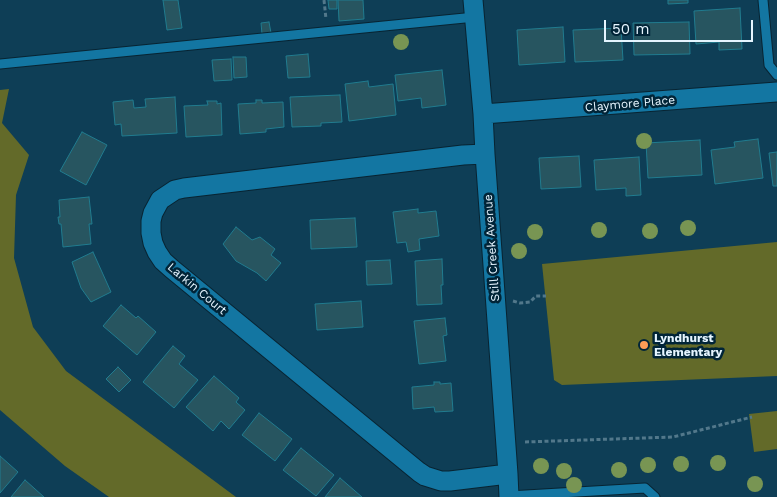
<!DOCTYPE html>
<style>
body{margin:0}
#map{position:relative;width:777px;height:497px;overflow:hidden;background:#0e3e56;font-family:"Work Sans",sans-serif}
canvas{display:block}
.scale{position:absolute;left:604px;top:20px;width:149px;height:22px;box-sizing:border-box;border:2px solid #e5f5ff;border-top:0;padding-left:6px;font-size:15px;line-height:18px;white-space:nowrap;color:#e5f5ff;-webkit-text-stroke:4px #002437;paint-order:stroke}
</style>
<div id="map">
<canvas width="777" height="497"></canvas>
<div class="scale">50 m</div>
</div>
<script>
const ctx = document.querySelector('canvas').getContext('2d');
ctx.lineJoin = 'round';
function fillPath(path, color) { ctx.fillStyle = color; ctx.fill(path, 'evenodd'); }
const toPath = rows => new Path2D(rows.map(r => 'M' + r).join(''));
function trace(path, color, width, dash) { ctx.strokeStyle = color; ctx.lineWidth = width; ctx.lineCap = dash ? 'butt' : 'round'; ctx.setLineDash(dash || []); ctx.stroke(path); }
function label(font, color, halo, rows, align = 'center') {
  ctx.font = font + ' "Work Sans",sans-serif'; ctx.lineWidth = 5; ctx.setLineDash([]); ctx.textBaseline = 'middle'; ctx.strokeStyle = halo; ctx.fillStyle = color; for (const [text, x, y, turn = 0] of rows) {
    ctx.save(); ctx.translate(x, y); ctx.rotate((+turn || 0) * Math.PI / 180); ctx.textAlign = isNaN(turn) ? turn : align; if (halo) ctx.strokeText(text, 0, 0); ctx.fillText(text, 0, 0); ctx.restore();
  }
}
const green = toPath([
 [9,89,2,123,29,155,16,195,14,258,33,327,66,371,236,497,109,497,65,466,0,410,0,90],
 [777,242,777,376,562,385,554,380,542,264],
 [777,411,777,449,754,452,749,414]
]);
const building = toPath([
 [163,0,178,0,182,28,167,30,163,0],
 [328,0,337,0,337,9,329,9,328,0],
 [338,0,363,0,364,19,339,21,338,0],
 [668,0,688,0,688,3,668,4,668,0],
 [740,8,742,49,719,50,719,42,696,44,694,11,740,8],
 [269,22,271,33,262,34,261,23,269,22],
 [689,22,690,54,634,55,633,23,689,22],
 [563,27,565,62,519,65,517,30,563,27],
 [621,28,623,60,575,62,573,30,621,28],
 [308,54,310,77,288,78,286,56,308,54],
 [233,57,246,57,247,77,234,78,233,57],
 [231,59,232,80,214,81,212,60,231,59],
 [442,70,446,105,422,108,421,98,398,101,395,75,442,70],
 [368,81,369,87,393,84,396,115,349,121,345,84,368,81],
 [340,95,342,122,321,123,321,126,292,127,290,97,340,95],
 [175,97,177,133,122,136,121,124,115,125,113,102,133,100,134,108,146,107,145,99,175,97],
 [256,100,262,100,262,103,283,102,284,127,266,129,266,132,240,134,238,104,256,103,256,100],
 [207,101,217,101,217,104,221,103,222,135,186,137,184,106,208,105,207,101],
 [82,132,107,145,86,185,60,171,82,132],
 [758,139,763,178,715,184,711,150,735,147,734,142,758,139],
 [700,140,702,175,648,178,646,143,700,140],
 [777,152,777,186,773,186,769,153,777,152],
 [579,156,581,187,541,189,539,158,579,156],
 [639,157,641,195,626,196,626,188,596,190,594,160,639,157],
 [89,197,92,224,89,224,91,244,63,247,61,224,59,224,58,217,60,217,59,200,89,197],
 [418,209,418,213,436,211,439,236,419,239,420,250,408,252,406,242,397,243,393,212,418,209],
 [355,218,357,247,311,249,310,220,355,218],
 [236,227,252,240,260,237,275,249,271,255,281,263,266,281,257,273,236,261,223,244,236,227],
 [93,252,111,292,91,302,81,288,72,262,93,252],
 [442,259,443,285,441,285,442,304,417,305,415,261,442,259],
 [390,260,392,284,367,285,366,261,390,260],
 [361,301,363,327,317,330,315,304,361,301],
 [121,305,136,318,138,316,156,332,137,355,103,326,121,305],
 [445,318,447,335,443,336,446,361,419,364,414,321,445,318],
 [173,346,185,356,179,364,198,380,174,408,143,382,173,346],
 [118,367,131,380,119,392,106,379,118,367],
 [214,376,239,398,236,402,245,410,229,429,221,421,213,431,186,407,214,376],
 [434,382,440,382,440,384,451,383,453,411,435,412,434,407,413,409,412,387,434,385,434,382],
 [259,413,292,439,275,461,242,435,259,413],
 [301,448,334,475,316,496,283,470,301,448],
 [0,456,18,472,0,493,0,456],
 [340,478,362,497,325,497,340,478],
 [25,480,44,497,11,497,25,480]
]);
const path = toPath([
 [324,0,326,19],
 [513,301,520,303,530,302,536,296,546,296],
 [525,442,673,437,752,417]
]);
const service = toPath([
 [763,0,769,65,777,75],
 [0,64,475,17],
 [509,496,645,488,655,497]
]);
const minor = toPath([
 [473,0,483,114,485,154,508,474,509,497],
 [483,114,777,92],
 [485,154,463,155,184,188,175,190,160,200,153,213,151,221,151,233,153,243,157,252,163,261,172,269,419,472,425,476,441,481,450,481,508,474]
]);
const trees = [
 [401,42],
 [644,141],
 [688,228],
 [599,230],
 [650,231],
 [535,232],
 [519,251],
 [718,463],
 [681,464],
 [648,465],
 [541,466],
 [619,470],
 [564,471],
 [755,484],
 [574,485]
];
const markers = [
 [644,345,5,"#fd9c56"]
];
const streetNames = [
 ["Claymore Place",630,104,-5],
 ["Still Creek Avenue",492,248,-94],
 ["Larkin Court",197,289,40]
];
const poiNames = [
 ["Lyndhurst",654,338],
 ["Elementary",654,352]
];
fillPath(green, '#636a29');
fillPath(building, '#275560');
trace(building, '#217c8f', 1);
trace(service, '#082432', 11);
trace(minor, '#082432', 21);
trace(path, '#52788b', 3, [4, 2.5]);
trace(service, '#1376a2', 9);
trace(minor, '#1376a2', 19);
ctx.fillStyle = '#789553';
for (const [x, y] of trees) { ctx.beginPath(); ctx.arc(x, y, 8, 0, 2 * Math.PI); ctx.fill(); }
for (const [x, y, r, color] of markers) { const dot = new Path2D(); dot.arc(x, y, r, 0, 2 * Math.PI); ctx.fillStyle = color; ctx.fill(dot); trace(dot, '#002437', 2); }
label('12px', '#e5f5ff', '#002437', streetNames);
label('bold 12px', '#e5f5ff', '#002437', poiNames, 'left');
</script>
